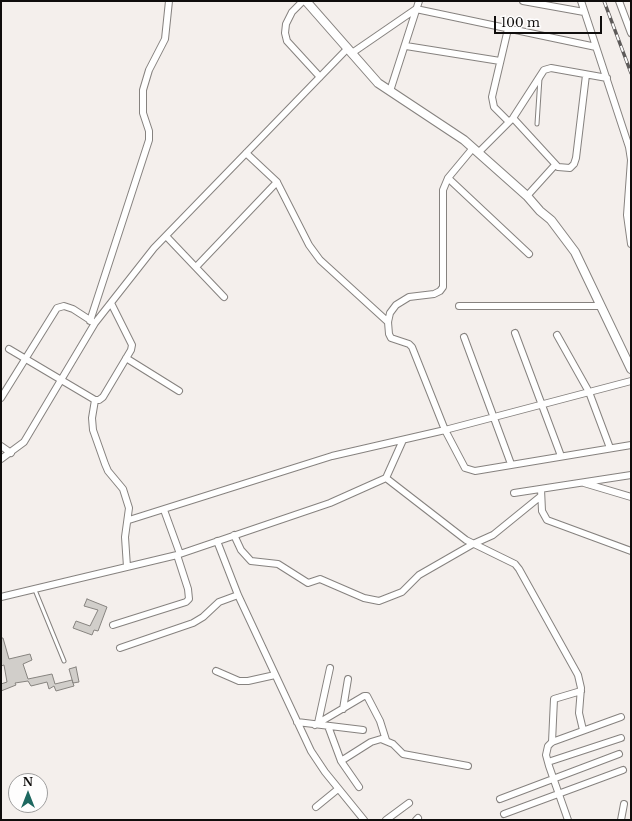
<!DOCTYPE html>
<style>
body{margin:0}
#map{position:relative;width:632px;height:821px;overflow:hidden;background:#f4efec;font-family:"Libre Baskerville",serif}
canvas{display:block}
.frame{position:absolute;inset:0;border:2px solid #0f0d0c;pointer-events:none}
.north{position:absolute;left:8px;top:773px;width:40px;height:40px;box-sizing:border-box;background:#fefdfd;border:1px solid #9e9d9d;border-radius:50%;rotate:0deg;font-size:11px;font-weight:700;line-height:16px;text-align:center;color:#0f0d0c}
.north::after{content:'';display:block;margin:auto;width:14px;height:18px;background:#1d675f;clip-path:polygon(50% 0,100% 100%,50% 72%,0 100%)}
.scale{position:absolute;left:494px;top:16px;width:108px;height:18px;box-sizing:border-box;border:2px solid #0f0d0c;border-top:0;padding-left:5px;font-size:12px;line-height:14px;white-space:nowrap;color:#0f0d0c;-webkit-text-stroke:3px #fefdfd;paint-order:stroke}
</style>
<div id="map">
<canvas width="632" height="821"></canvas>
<div class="frame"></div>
<div class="north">N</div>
<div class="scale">100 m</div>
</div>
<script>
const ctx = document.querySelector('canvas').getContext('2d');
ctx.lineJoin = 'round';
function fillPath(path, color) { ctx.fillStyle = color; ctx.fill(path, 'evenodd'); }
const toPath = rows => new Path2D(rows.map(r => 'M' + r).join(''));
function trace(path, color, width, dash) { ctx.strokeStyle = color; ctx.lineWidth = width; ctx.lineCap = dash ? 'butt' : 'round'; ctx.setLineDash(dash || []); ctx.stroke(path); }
const building = toPath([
 [87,599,107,607,98,631,94,630,92,635,73,628,76,621,90,626,98,610,84,606,87,599],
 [1,638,3,638,9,659,30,654,32,660,23,664,28,679,52,674,55,684,72,680,74,686,56,691,54,686,49,689,47,682,31,686,28,681,15,683,16,685,1,691,1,684,7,682,4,665,1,666,1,638],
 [76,667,79,682,73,683,69,669,76,667]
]);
const service = toPath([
 [537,124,540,78],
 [35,590,64,661]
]);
const minor = toPath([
 [303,1,292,12,286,24,285,33,287,41,320,77],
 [523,1,584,12],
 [581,1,629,147,631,160,627,215,631,244],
 [619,1,631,33],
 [508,29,492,97,494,107,509,122],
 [406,46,500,61],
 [352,53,416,9,596,47],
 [390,91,419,1],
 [513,118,558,167,570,168,574,164,576,158,586,75],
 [473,148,448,178,443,190,443,287,440,291,434,294,409,297,396,305,390,313,388,322,389,334,391,338,409,344,412,347,445,430,465,468,475,471,631,445],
 [246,153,277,182,309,245,320,260,388,322],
 [478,153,513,118,544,70,551,68,607,78],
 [448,178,529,254],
 [527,196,555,165],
 [166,236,224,297],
 [196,267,277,182],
 [459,306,601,306],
 [90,321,149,140,149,131,143,113,143,90,149,70,165,39,169,1],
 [515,333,561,456],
 [557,335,589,392,610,448],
 [464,337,511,464],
 [9,349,95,400,99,400,103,397,131,350,132,345,111,303],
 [126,358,179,391],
 [1,398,57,308,64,306,73,309,93,322],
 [95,400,92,418,93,430,105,464,108,471,123,489,129,508,125,537,127,567],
 [1,446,11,453],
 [1,459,24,442,95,323,154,248,348,48],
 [386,478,466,540,515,564,519,569,578,675,581,688,579,713,583,730],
 [584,483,631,497],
 [541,489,542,511,547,520,631,551],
 [514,493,631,475],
 [164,510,180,554],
 [129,520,332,456,445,430,631,381],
 [234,535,241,550,251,561,278,564,308,583,320,579,364,598,379,601,402,592,419,575,473,544,493,535,541,496],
 [217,541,238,595,311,751,325,772,364,820],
 [1,597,177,555,330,503,386,478,403,440],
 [113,625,186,602,189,599,188,589,177,555],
 [120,648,193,623,203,617,219,602,238,595],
 [216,671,239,681,248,681,275,675],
 [343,709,348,679],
 [297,722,363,730],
 [318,723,330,668],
 [315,725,364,696,367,696,380,721,386,740],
 [328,726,341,761,359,787],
 [552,742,554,699,581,691],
 [341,761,371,742,381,739,393,744,403,754,468,766],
 [548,762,621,738],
 [500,799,619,754],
 [316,807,338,789],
 [504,814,623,770],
 [386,820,409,803],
 [416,820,418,818],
 [568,820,549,766,546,755,548,746,552,742,621,717],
 [621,820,624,804]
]);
const tertiary = toPath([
 [306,1,378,83,464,140,527,196,540,211,551,220,575,252,631,369]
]);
const rail = toPath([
 [604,1,631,73]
]);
fillPath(building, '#d1ceca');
trace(building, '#86837f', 1);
trace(service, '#86827f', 5);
trace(minor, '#86827f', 8);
trace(tertiary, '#86827f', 10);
trace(service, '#fff', 3);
trace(minor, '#fff', 6);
trace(tertiary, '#fff', 8);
trace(rail, '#5d5a59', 3.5);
trace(rail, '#fefdfd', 2, [6]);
</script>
